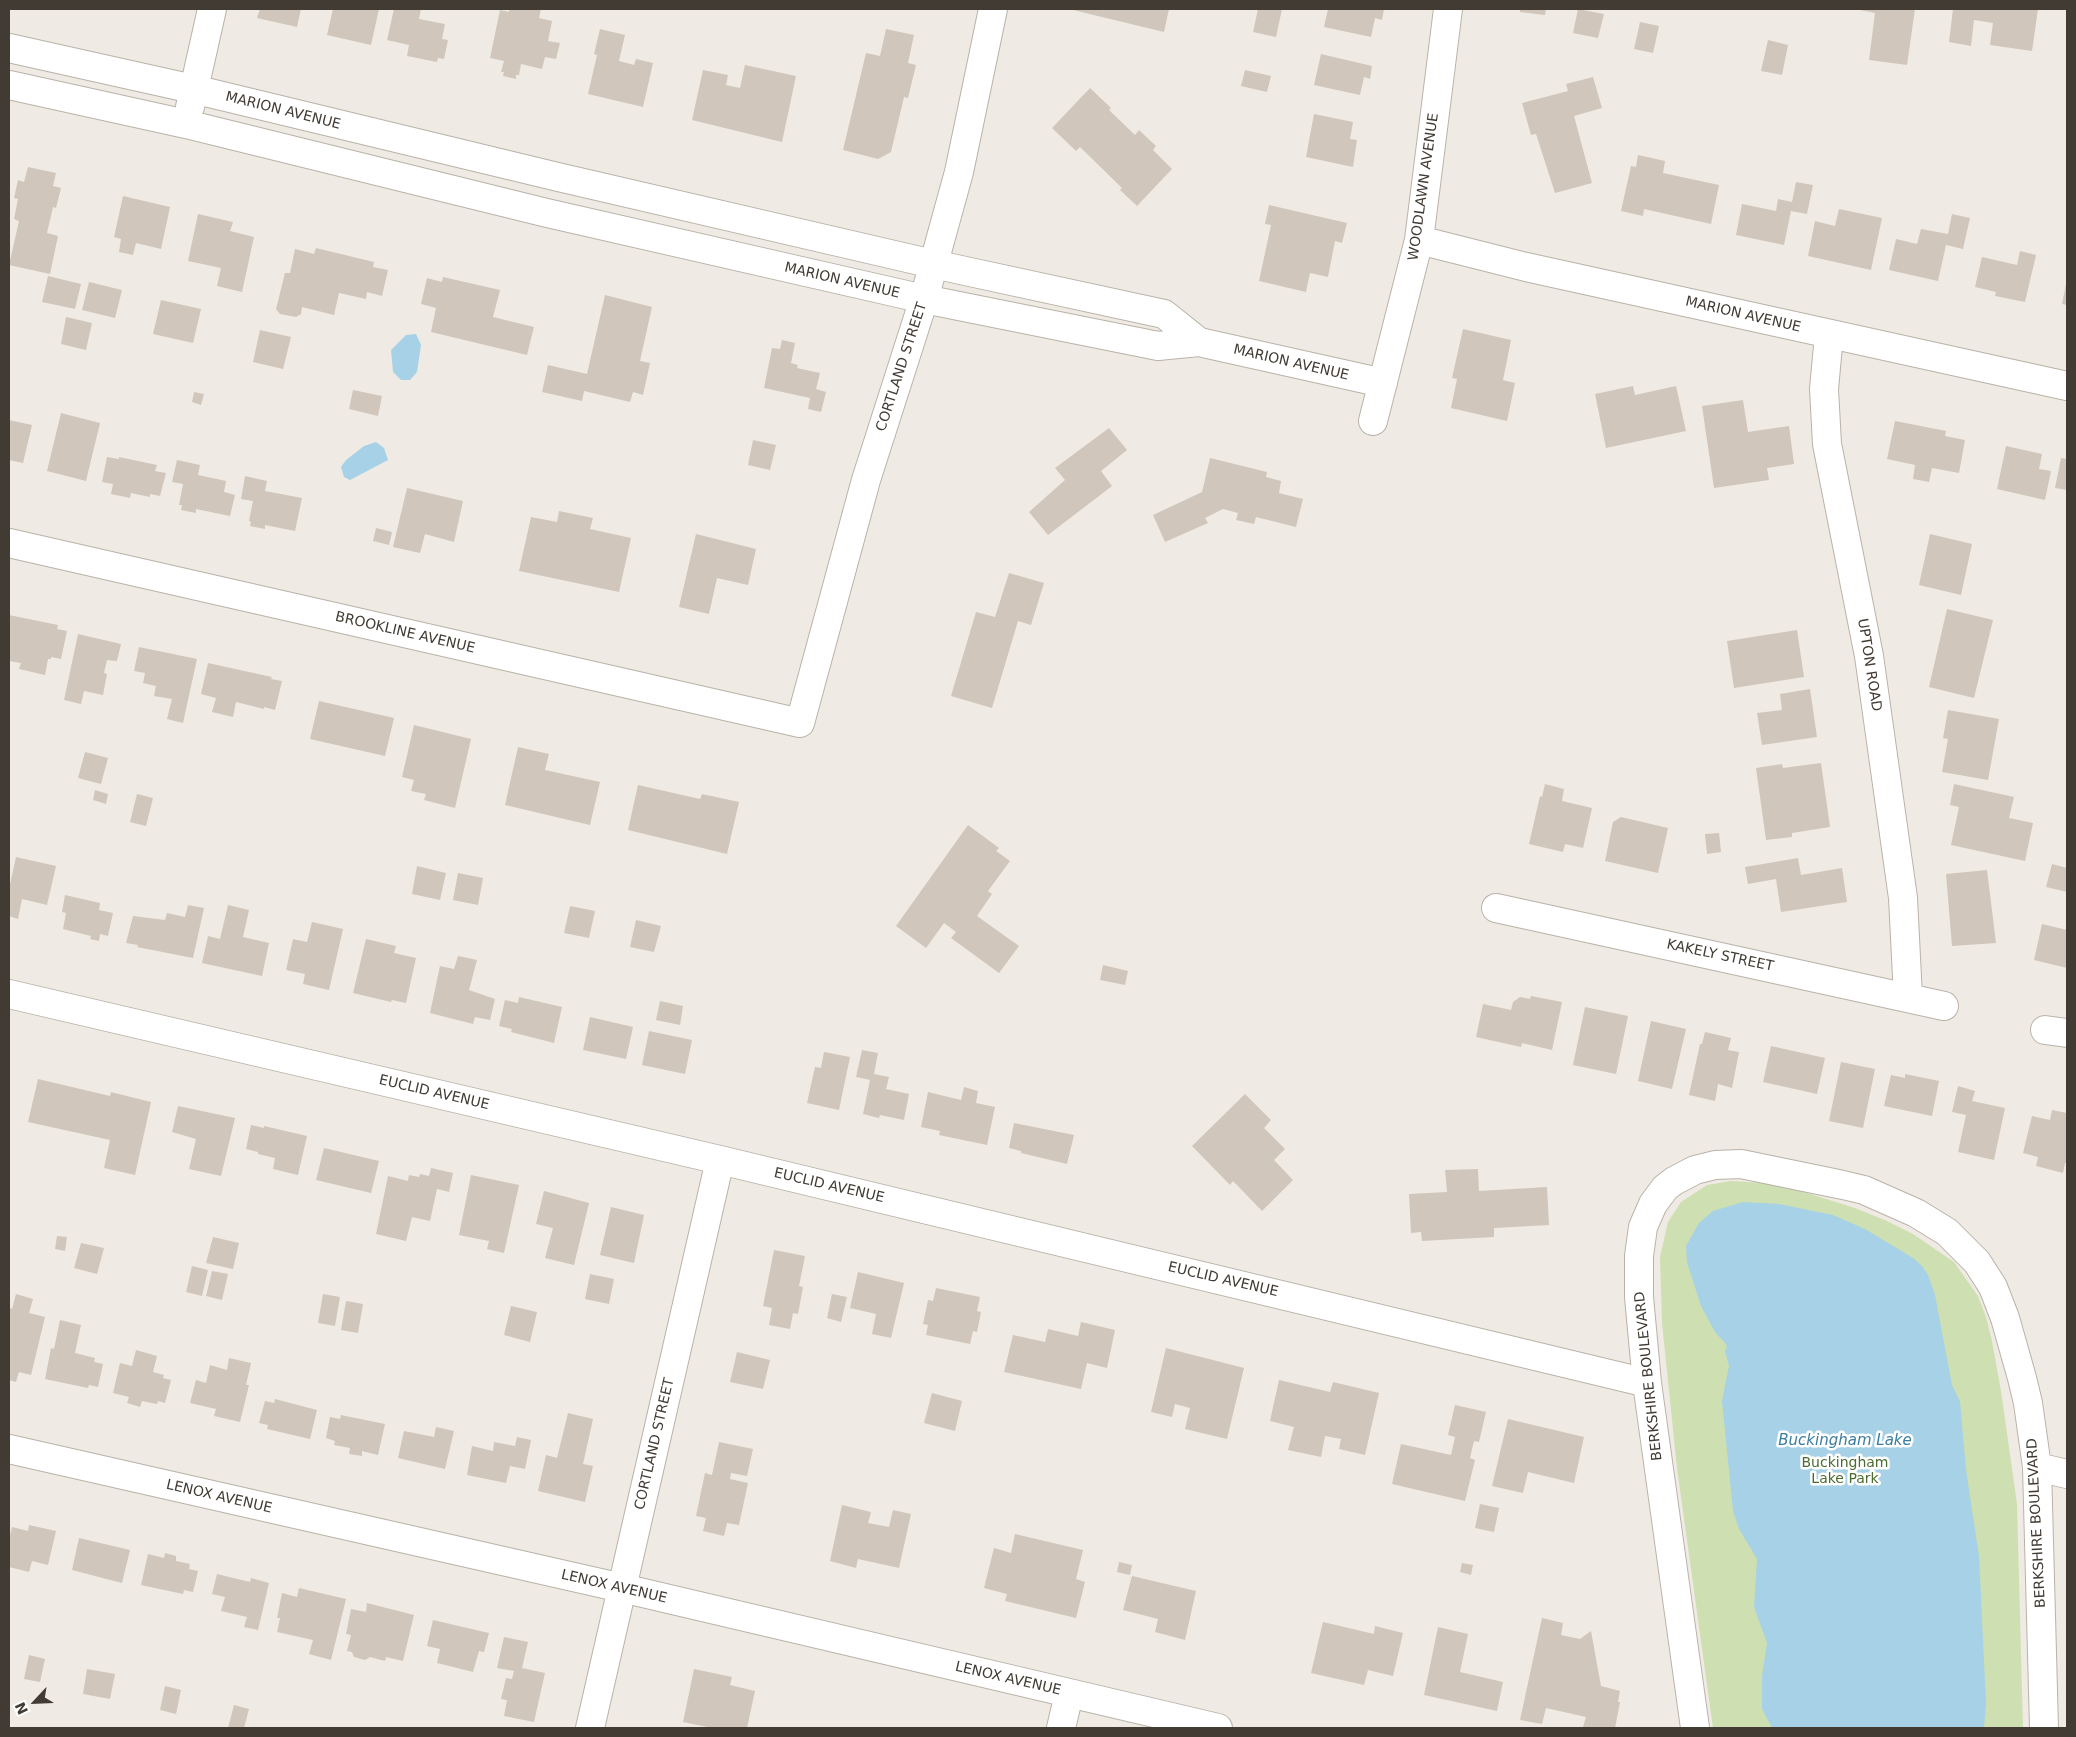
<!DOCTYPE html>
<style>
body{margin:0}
#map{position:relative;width:2076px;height:1737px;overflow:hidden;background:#efebe4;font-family:"DejaVu Sans",sans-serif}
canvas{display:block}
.frame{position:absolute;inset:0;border:10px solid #413b34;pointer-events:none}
.north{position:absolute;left:10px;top:1677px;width:50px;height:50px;-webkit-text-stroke:4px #fff;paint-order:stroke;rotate:245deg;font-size:14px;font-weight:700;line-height:20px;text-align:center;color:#413b34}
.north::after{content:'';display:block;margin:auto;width:18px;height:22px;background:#413b34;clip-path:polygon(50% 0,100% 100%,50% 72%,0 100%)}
</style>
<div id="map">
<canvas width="2076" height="1737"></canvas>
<div class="frame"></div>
<div class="north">N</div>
</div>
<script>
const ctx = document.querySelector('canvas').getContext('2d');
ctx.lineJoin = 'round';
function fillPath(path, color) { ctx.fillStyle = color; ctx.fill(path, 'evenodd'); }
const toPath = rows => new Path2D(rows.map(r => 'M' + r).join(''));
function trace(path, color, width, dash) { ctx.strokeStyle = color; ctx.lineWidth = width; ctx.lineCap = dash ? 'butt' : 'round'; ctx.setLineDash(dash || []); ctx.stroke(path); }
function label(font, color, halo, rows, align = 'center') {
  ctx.font = font + ' "DejaVu Sans",sans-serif'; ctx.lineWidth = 5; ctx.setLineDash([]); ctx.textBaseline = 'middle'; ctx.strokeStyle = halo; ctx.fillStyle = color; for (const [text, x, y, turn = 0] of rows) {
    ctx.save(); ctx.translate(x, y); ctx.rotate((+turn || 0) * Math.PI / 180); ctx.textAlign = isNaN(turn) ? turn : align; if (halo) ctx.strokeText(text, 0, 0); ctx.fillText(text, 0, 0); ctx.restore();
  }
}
const green = toPath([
 [1731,1181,1763,1183,1794,1189,1855,1208,1887,1221,1913,1234,1954,1262,1978,1296,1986,1317,1992,1341,2001,1391,2017,1504,2023,1728,1713,1728,1677,1468,1662,1323,1660,1257,1668,1222,1681,1202,1707,1185]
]);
const water = toPath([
 [416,334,421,345,417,372,410,380,401,380,393,372,391,350,406,335],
 [376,442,384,448,388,460,350,480,344,477,341,467,346,460,364,446],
 [1743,1202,1779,1204,1833,1215,1865,1229,1913,1258,1922,1266,1928,1275,1935,1295,1952,1385,1960,1401,1966,1470,1979,1556,1986,1703,1984,1728,1772,1728,1762,1709,1762,1676,1767,1643,1754,1607,1757,1559,1739,1529,1733,1511,1722,1401,1729,1366,1725,1351,1727,1347,1726,1344,1715,1332,1701,1306,1687,1262,1686,1246,1699,1223,1713,1211]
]);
const building = toPath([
 [260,9,301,9,297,27,257,18],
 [333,9,379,9,371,45,327,35],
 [394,9,421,9,419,19,445,24,442,39,448,40,444,59,438,58,437,62,407,56,409,45,387,40],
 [509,9,541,9,539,18,552,21,548,41,560,43,556,59,545,57,542,69,521,64,519,75,516,75,516,79,503,76,504,72,501,72,504,61,490,58,500,10,509,12],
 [1073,9,1169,9,1164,32,1073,10],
 [1258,9,1282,9,1276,37,1253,32],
 [1328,9,1384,9,1382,20,1375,18,1371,37,1324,27],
 [1520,9,1546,9,1545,15,1520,12],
 [1578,9,1604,14,1598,38,1573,33],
 [1855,9,1915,9,1907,65,1869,60,1875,13],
 [1953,9,2038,9,2032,51,1990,45,1993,23,1974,20,1971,46,1949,42],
 [1640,22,1659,26,1653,53,1634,49],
 [600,29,625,35,619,61,634,65,636,59,653,63,643,107,588,94,597,55,594,54],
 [886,29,914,35,908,63,916,65,908,98,904,97,891,152,878,159,843,150,866,53,880,56],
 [1768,40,1788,45,1782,75,1761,71],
 [1321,54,1372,66,1370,79,1364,77,1360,95,1314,85],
 [745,65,796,76,782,142,692,120,703,70,728,75,726,85,740,88],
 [1245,70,1271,76,1267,92,1241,86],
 [1593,77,1602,108,1574,116,1592,183,1555,193,1536,134,1531,135,1522,103,1568,91,1566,84],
 [1090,88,1111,108,1109,110,1135,135,1139,130,1156,146,1153,150,1172,169,1137,206,1120,190,1122,188,1080,147,1076,151,1052,128],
 [1314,114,1353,122,1350,139,1357,140,1353,167,1306,157],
 [1638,155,1665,161,1663,173,1719,185,1711,224,1644,209,1643,216,1621,211,1631,166,1636,167],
 [28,167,56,173,53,186,61,188,56,208,53,207,47,233,58,236,50,274,9,265,19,221,14,219,18,199,14,198,18,180,24,182],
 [1796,182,1813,185,1807,214,1791,211,1784,245,1736,235,1742,204,1776,211,1778,199,1792,202],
 [123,196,170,207,161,249,136,243,133,255,119,252,121,239,114,237],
 [1269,205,1347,223,1342,243,1335,241,1328,277,1310,273,1306,292,1259,281,1271,225,1265,224],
 [1839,209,1882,218,1871,270,1808,256,1815,221,1835,226],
 [198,214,233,222,230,231,254,237,242,292,217,286,221,268,188,261],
 [1952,214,1970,218,1963,249,1946,245,1938,281,1889,270,1896,239,1917,244,1921,229,1948,234],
 [316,248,374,262,373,267,388,270,382,296,367,292,366,299,339,293,334,315,302,307,301,314,296,317,280,314,276,309,285,273,290,273,295,249,314,254],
 [2020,251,2036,255,2025,302,1995,296,1996,292,1975,287,1982,257,2017,265],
 [48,276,81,284,75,309,42,302],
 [443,277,500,290,493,317,534,327,527,355,431,332,436,308,421,304,427,278,442,282],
 [89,282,122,290,115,318,82,310],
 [2066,284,2067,284,2067,305,2062,304],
 [605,295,652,307,640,361,650,363,643,395,633,392,630,402,584,391,582,401,542,392,548,365,587,374],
 [161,300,201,309,193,343,153,334],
 [66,317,92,323,86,350,61,344],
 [1463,329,1511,340,1503,380,1515,383,1507,421,1451,408,1457,379,1452,378],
 [260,330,291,337,283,369,253,362],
 [782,340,795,343,791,363,798,365,797,368,820,373,816,389,826,392,821,412,808,409,810,398,764,388,772,348,780,349],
 [1633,386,1635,395,1676,386,1686,431,1606,448,1595,394],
 [353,390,382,396,378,416,349,409],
 [194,392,204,394,201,405,192,402],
 [1743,400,1748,432,1789,426,1794,464,1767,468,1769,480,1714,488,1702,406],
 [61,413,100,423,86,481,47,471],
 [9,420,32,425,23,463,9,460],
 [1895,421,1946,431,1945,436,1965,440,1959,473,1932,468,1929,482,1913,479,1915,465,1887,459],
 [1109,428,1127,450,1101,471,1112,486,1048,535,1029,512,1065,480,1055,468],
 [753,440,776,445,770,470,748,465],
 [2006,446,2042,454,2039,469,2051,471,2045,500,1997,489],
 [107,457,119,459,119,457,157,465,155,471,166,473,160,496,150,494,150,497,131,493,130,498,111,494,113,484,102,482],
 [1210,458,1267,472,1266,477,1281,481,1279,493,1303,499,1296,527,1256,517,1254,524,1236,520,1238,513,1223,509,1205,518,1208,523,1165,542,1153,515,1202,492],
 [2061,458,2067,459,2067,490,2055,488],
 [177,460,200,465,198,475,226,481,224,492,235,495,230,516,196,509,196,513,181,510,182,505,179,505,183,484,172,482],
 [245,476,267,481,265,491,302,498,295,531,265,525,265,529,250,526,251,522,249,521,253,501,241,499],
 [407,488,463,501,454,542,425,534,420,553,393,547],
 [559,511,593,518,590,529,631,538,619,592,519,571,531,517,557,522],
 [376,528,392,532,389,545,373,541],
 [696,534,756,549,748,585,717,578,709,614,679,607],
 [1930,534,1972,544,1961,595,1919,585],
 [1009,573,1044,583,1031,625,1018,621,992,708,951,696,976,612,995,617],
 [1947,609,1993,620,1974,698,1929,687],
 [9,615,58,625,57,629,67,631,61,659,51,657,51,659,48,659,45,675,19,669,21,663,9,661],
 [1797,630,1804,677,1734,688,1727,641],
 [78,634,121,644,117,661,107,660,104,673,107,674,103,695,84,691,81,704,64,700],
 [139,647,197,659,183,723,167,719,172,699,154,696,156,686,143,683,145,673,134,671],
 [208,663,272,677,271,679,282,681,275,710,264,707,264,709,236,702,233,717,212,712,216,698,201,694],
 [1810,689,1817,737,1762,745,1757,713,1782,710,1780,694],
 [319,701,394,718,385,756,310,739],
 [1948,710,1999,719,1988,780,1942,772,1948,739,1943,738],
 [414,725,471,739,455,808,424,800,426,794,411,791,414,780,402,777],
 [518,747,549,754,545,770,600,782,590,825,505,805],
 [85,752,108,758,101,784,78,778],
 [1821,763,1830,827,1792,833,1792,837,1766,840,1756,768,1782,764,1783,768],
 [1545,784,1564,789,1562,801,1592,808,1583,848,1565,844,1563,852,1529,844,1540,796,1542,797],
 [1954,784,2014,797,2009,818,2033,823,2025,861,1951,845,1959,807,1950,805],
 [638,785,700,799,702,794,739,802,727,854,628,830],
 [95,790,108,794,106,804,93,800],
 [137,794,153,798,146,826,130,822],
 [1621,817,1668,828,1658,873,1605,861,1613,822],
 [968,825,999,848,996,851,1010,861,988,891,992,894,977,916,1019,946,999,973,951,938,956,932,944,923,926,948,896,926],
 [1719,833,1721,852,1707,854,1705,834],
 [16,857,56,866,47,905,22,899,18,919,9,916,9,889],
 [1798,858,1801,875,1842,868,1847,902,1781,912,1776,879,1748,884,1745,867],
 [2052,864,2067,868,2067,892,2046,887],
 [417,866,446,873,440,900,412,894],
 [1987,870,1996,943,1952,946,1946,874],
 [458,873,483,878,478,905,453,900],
 [65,895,100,903,99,910,113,913,108,936,100,934,99,941,90,939,91,936,63,929,66,913,62,912],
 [188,905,204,908,193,958,137,947,138,945,126,943,133,916,165,920,167,913,185,917],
 [228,905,249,910,243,937,269,943,262,976,202,963,208,936,220,939],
 [570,906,595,911,589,938,564,933],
 [636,920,661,926,654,952,630,947],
 [312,922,343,929,329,990,303,984,305,974,286,970,293,939,307,942],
 [2042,924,2067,930,2067,968,2034,960],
 [366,939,396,946,394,953,416,958,406,1003,392,1000,391,1002,353,993],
 [458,956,477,960,469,990,495,999,490,1020,475,1017,473,1024,430,1013,440,966,454,969],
 [1103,965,1128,971,1125,985,1100,980],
 [1531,996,1562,1002,1552,1050,1522,1043,1521,1047,1476,1037,1483,1004,1511,1010,1513,1002,1520,997,1530,999],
 [519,997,562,1007,554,1043,511,1032,512,1029,499,1026,505,1000,518,1003],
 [660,1001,683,1006,680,1025,656,1020],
 [1585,1007,1628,1016,1616,1074,1573,1065],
 [590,1017,633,1027,626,1059,583,1050],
 [1651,1021,1686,1029,1672,1089,1638,1081],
 [649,1031,692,1040,685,1074,642,1065],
 [1705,1032,1731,1038,1728,1050,1739,1052,1732,1088,1718,1084,1715,1101,1689,1095,1700,1044,1702,1044],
 [1771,1046,1825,1058,1817,1094,1763,1082],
 [862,1050,878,1053,874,1074,889,1077,886,1089,909,1094,904,1120,880,1115,879,1118,863,1114,870,1080,856,1077],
 [824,1052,850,1057,839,1110,807,1103,815,1067,821,1068],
 [1841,1062,1875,1069,1863,1128,1829,1121],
 [1905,1074,1939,1081,1932,1116,1884,1106,1891,1075,1905,1078],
 [38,1079,110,1096,111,1092,151,1102,135,1175,104,1168,110,1140,28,1122],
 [1958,1086,1975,1091,1972,1101,2005,1108,1994,1160,1958,1152,1966,1115,1952,1112],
 [964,1087,978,1091,976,1103,995,1107,987,1145,939,1135,940,1131,921,1127,928,1092,961,1100],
 [1245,1094,1271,1120,1264,1128,1285,1149,1274,1160,1293,1180,1262,1211,1233,1181,1230,1185,1192,1146],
 [178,1106,235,1118,221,1176,189,1169,196,1139,172,1132],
 [2052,1110,2067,1113,2067,1163,2065,1163,2063,1173,2036,1166,2038,1157,2023,1153,2032,1116,2050,1120],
 [1014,1123,1074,1135,1067,1164,1021,1153,1021,1151,1009,1148],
 [251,1125,264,1128,264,1126,307,1136,298,1175,273,1169,275,1158,258,1154,258,1152,246,1149],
 [324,1148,379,1161,371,1193,316,1180],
 [431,1168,453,1173,449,1192,437,1189,430,1221,412,1217,406,1241,376,1234,388,1176,408,1181,409,1175,419,1177,420,1174,429,1176],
 [1478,1169,1479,1191,1547,1187,1549,1225,1494,1228,1494,1237,1422,1241,1421,1232,1411,1233,1409,1194,1447,1192,1445,1170],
 [471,1175,519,1185,504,1253,487,1249,489,1241,459,1235],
 [544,1191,589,1203,574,1265,545,1258,553,1228,536,1224],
 [611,1207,644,1215,634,1263,600,1255],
 [57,1236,67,1237,65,1251,55,1249],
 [213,1237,239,1243,233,1269,206,1263],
 [81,1243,104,1248,97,1274,74,1268],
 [774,1250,805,1256,799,1286,803,1287,798,1314,793,1313,790,1329,769,1325,772,1308,763,1306],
 [192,1266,208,1270,202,1296,186,1292],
 [212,1271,228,1274,222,1300,206,1296],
 [858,1272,904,1283,891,1338,872,1334,876,1314,850,1308],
 [590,1274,614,1279,609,1304,585,1299],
 [936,1288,980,1297,977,1311,981,1312,977,1332,973,1331,970,1344,926,1335,928,1325,923,1324,928,1300,933,1301],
 [16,1294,33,1299,29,1313,45,1317,31,1375,19,1372,16,1382,9,1380,9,1312,10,1308,12,1309],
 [323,1294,340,1297,335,1326,318,1323],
 [832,1294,847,1297,841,1322,827,1318],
 [346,1301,363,1304,358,1333,341,1330],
 [511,1306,537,1312,530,1342,504,1335],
 [60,1320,81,1325,75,1353,95,1358,94,1362,103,1364,98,1387,89,1385,88,1388,45,1379,51,1348,54,1349],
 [1081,1322,1115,1330,1107,1368,1087,1363,1081,1389,1004,1372,1013,1335,1045,1342,1048,1329,1078,1336],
 [1166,1348,1244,1368,1227,1439,1185,1429,1190,1408,1175,1404,1172,1417,1151,1412],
 [136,1350,157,1356,153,1372,164,1375,163,1378,171,1380,165,1403,158,1401,157,1404,142,1401,140,1407,127,1403,129,1397,113,1393,120,1363,132,1366],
 [737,1352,770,1360,763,1389,730,1382],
 [229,1358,251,1363,246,1385,249,1385,240,1422,214,1416,216,1409,190,1403,196,1380,206,1383,210,1365,227,1370],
 [1279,1380,1330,1392,1333,1382,1379,1393,1365,1455,1339,1449,1341,1439,1325,1436,1321,1457,1288,1450,1294,1427,1270,1421],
 [932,1393,962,1401,955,1431,924,1423],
 [275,1399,317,1410,310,1439,267,1429,268,1425,259,1423,265,1401,274,1403],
 [1455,1405,1486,1412,1479,1442,1474,1441,1470,1458,1475,1460,1465,1501,1392,1484,1401,1444,1451,1455,1455,1437,1448,1435],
 [568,1413,593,1419,583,1464,593,1466,585,1502,538,1491,546,1455,557,1458],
 [341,1415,385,1424,378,1455,362,1451,362,1456,349,1454,350,1448,334,1445,335,1441,326,1438,330,1417,340,1419],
 [1508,1419,1584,1437,1574,1483,1528,1472,1523,1493,1492,1486],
 [436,1427,454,1431,445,1469,398,1458,404,1431,434,1437],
 [517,1437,531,1440,525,1469,510,1466,506,1483,467,1475,472,1446,493,1451,494,1442,515,1446],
 [719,1442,753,1449,747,1476,731,1473,730,1479,748,1483,739,1525,727,1523,724,1536,703,1531,706,1518,696,1516,705,1473,712,1475],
 [1480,1504,1499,1508,1494,1532,1475,1528],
 [842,1505,871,1512,868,1523,889,1527,893,1510,911,1514,899,1568,858,1559,856,1568,830,1561],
 [29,1525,56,1531,48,1565,32,1561,29,1572,9,1567,9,1540,12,1527,28,1531],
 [1015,1534,1083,1550,1076,1579,1085,1582,1076,1618,1005,1601,1007,1594,984,1588,994,1548,1011,1553],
 [79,1538,130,1550,122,1583,72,1570],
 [165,1553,176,1556,176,1561,190,1564,189,1569,198,1571,193,1592,184,1590,183,1594,141,1585,148,1554,164,1558],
 [1119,1562,1132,1565,1130,1575,1117,1572],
 [1462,1563,1473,1565,1471,1575,1460,1572],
 [217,1574,250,1582,251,1578,269,1583,258,1630,244,1627,247,1617,221,1611,225,1597,212,1594],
 [1132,1576,1196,1591,1185,1640,1155,1632,1158,1619,1123,1610],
 [299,1588,346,1599,331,1660,309,1654,313,1640,277,1632,280,1618,277,1618,282,1593,297,1597],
 [367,1603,414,1615,403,1661,386,1657,385,1661,370,1657,365,1660,354,1657,352,1652,347,1651,351,1635,346,1634,351,1609,366,1612],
 [1542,1618,1563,1623,1561,1635,1580,1639,1591,1631,1601,1686,1620,1691,1618,1702,1620,1702,1615,1728,1583,1727,1586,1717,1546,1708,1542,1724,1520,1720],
 [433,1620,489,1633,484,1652,479,1651,473,1672,437,1663,440,1649,427,1646],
 [1323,1622,1374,1634,1375,1626,1403,1633,1393,1676,1368,1670,1364,1685,1311,1673],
 [1438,1627,1468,1634,1460,1672,1503,1682,1497,1711,1424,1695],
 [504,1637,528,1642,522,1668,545,1673,534,1722,504,1716,507,1700,501,1699,506,1678,512,1679,514,1671,497,1668],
 [29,1655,45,1659,40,1682,24,1679],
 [87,1669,115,1674,110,1699,83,1694],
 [694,1669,732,1677,730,1685,755,1691,747,1728,712,1728,683,1722],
 [165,1686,181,1690,176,1714,160,1710],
 [234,1705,249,1709,244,1728,228,1728]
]);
const minor = toPath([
 [9,48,193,89,558,177,933,264,1164,314,1199,342],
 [9,85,186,124,547,213,924,299,1158,346,1199,342,1383,383],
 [190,107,212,9],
 [1419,240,1526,267,2067,386],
 [1829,335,1824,389,1827,444,1869,656,1903,898,1908,997],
 [1373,421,1419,240,1448,9],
 [9,543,800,723,866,480,924,299,959,172,993,9],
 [1496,908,1944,1006],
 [9,994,720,1160,1647,1383],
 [2045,1030,2067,1033],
 [9,1449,622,1588,1218,1728],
 [2037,1467,2067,1474],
 [590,1728,720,1160],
 [1061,1728,1069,1694],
 [1695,1728,1647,1383,1639,1297,1639,1256,1643,1227,1653,1204,1665,1188,1674,1181,1695,1170,1715,1165,1741,1164,1843,1185,1864,1190,1916,1213,1947,1232,1977,1262,1993,1287,2005,1318,2022,1378,2028,1403,2037,1467,2044,1728]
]);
const streetNames = [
 ["MARION AVENUE",283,111,14],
 ["WOODLAWN AVENUE",1424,187,-82],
 ["MARION AVENUE",842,281,13],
 ["MARION AVENUE",1743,315,13],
 ["MARION AVENUE",1291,363,13],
 ["CORTLAND STREET",902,367,-72],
 ["BROOKLINE AVENUE",405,633,13],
 ["UPTON ROAD",1869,665,81],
 ["KAKELY STREET",1720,956,12],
 ["EUCLID AVENUE",434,1093,13],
 ["EUCLID AVENUE",829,1186,13],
 ["EUCLID AVENUE",1223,1280,13],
 ["BERKSHIRE BOULEVARD",1649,1376,-96],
 ["CORTLAND STREET",655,1444,-77],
 ["LENOX AVENUE",219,1497,13],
 ["BERKSHIRE BOULEVARD",2037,1523,-93],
 ["LENOX AVENUE",614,1587,13],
 ["LENOX AVENUE",1008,1679,13]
];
const parkNames = [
 ["Buckingham",1845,1463],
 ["Lake Park",1845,1479]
];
const waterNames = [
 ["Buckingham Lake",1845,1441]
];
fillPath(green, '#cee0b1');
fillPath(water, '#a6d1e6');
fillPath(building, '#d0c6bb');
trace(minor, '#bab2a8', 30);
trace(minor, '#fff', 28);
label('14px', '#413b34', '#fff', streetNames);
label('14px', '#4b6b2f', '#fff', parkNames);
label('italic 15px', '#3b7d9f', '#fff', waterNames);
</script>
